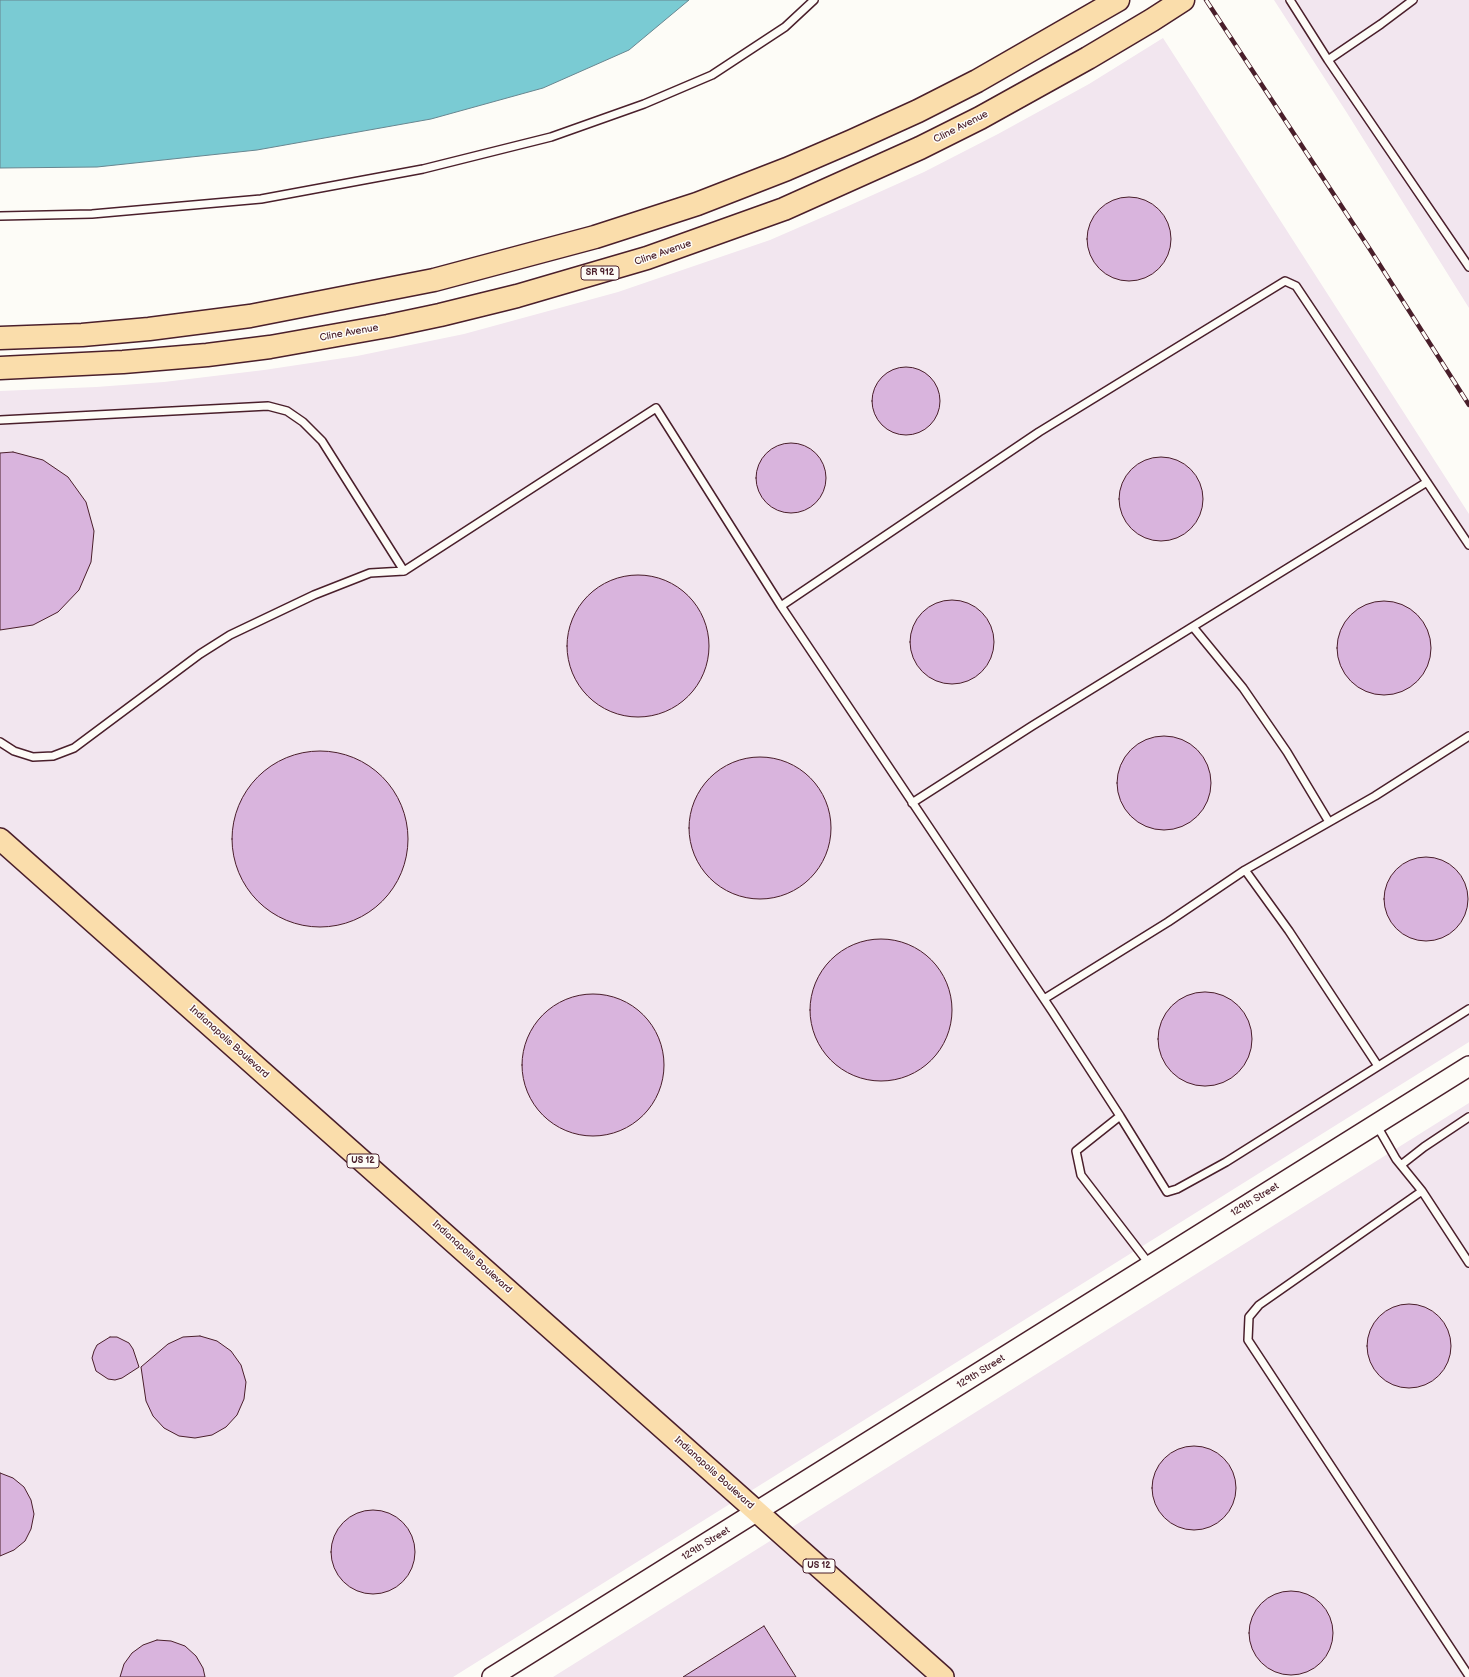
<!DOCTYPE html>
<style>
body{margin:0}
canvas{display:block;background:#fdfcf7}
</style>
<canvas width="1469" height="1677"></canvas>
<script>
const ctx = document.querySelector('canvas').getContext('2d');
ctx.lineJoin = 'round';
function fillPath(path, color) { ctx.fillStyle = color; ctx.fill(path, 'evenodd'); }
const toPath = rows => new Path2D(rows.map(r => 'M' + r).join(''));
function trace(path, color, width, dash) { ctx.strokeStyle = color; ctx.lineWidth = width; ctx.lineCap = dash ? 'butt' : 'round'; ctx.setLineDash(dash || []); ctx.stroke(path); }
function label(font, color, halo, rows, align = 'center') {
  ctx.font = font + ' "Balsamiq Sans",sans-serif'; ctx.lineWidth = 3; ctx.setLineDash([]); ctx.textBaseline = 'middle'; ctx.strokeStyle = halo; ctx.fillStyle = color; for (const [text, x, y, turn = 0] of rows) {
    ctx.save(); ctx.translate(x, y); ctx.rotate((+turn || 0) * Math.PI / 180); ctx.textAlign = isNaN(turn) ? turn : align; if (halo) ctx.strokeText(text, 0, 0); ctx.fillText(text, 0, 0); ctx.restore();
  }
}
const built = toPath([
 [1274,0,1469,0,1469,308,1347,113],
 [1163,38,1469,514,1469,1042,453,1677,0,1677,0,391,96,387,164,382,264,370,357,356,464,334,618,292,770,240,846,207,924,172,998,134,1089,84],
 [1469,1103,1469,1677,553,1677]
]);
const water = toPath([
 [0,0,689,0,629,50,543,88,431,119,257,150,97,167,0,168,0,0]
]);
const building = toPath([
 '1087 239a42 42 0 1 1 84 0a42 42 0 1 1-84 0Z',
 '872 401a34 34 0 1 1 68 0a34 34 0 1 1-68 0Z',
 '756 478a35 35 0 1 1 70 0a35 35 0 1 1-70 0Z',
 [13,452,43,460,68,477,86,502,94,531,91,562,79,590,58,612,33,625,0,630,0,453,13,452],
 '1119 499a42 42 0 1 1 84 0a42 42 0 1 1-84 0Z',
 '567 646a71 71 0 1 1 142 0a71 71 0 1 1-142 0Z',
 '910 642a42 42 0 1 1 84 0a42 42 0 1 1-84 0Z',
 '1337 648a47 47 0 1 1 94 0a47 47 0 1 1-94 0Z',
 '1117 783a47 47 0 1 1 94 0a47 47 0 1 1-94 0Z',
 '232 839a88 88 0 1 1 176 0a88 88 0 1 1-176 0Z',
 '689 828a71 71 0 1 1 142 0a71 71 0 1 1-142 0Z',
 '1384 899a42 42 0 1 1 84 0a42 42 0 1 1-84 0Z',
 '810 1010a71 71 0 1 1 142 0a71 71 0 1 1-142 0Z',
 '1158 1039a47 47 0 1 1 94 0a47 47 0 1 1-94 0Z',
 '522 1065a71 71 0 1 1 142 0a71 71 0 1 1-142 0Z',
 '1367 1346a42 42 0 1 1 84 0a42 42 0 1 1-84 0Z',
 [200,1336,217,1341,231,1351,241,1365,246,1382,244,1399,237,1415,226,1427,212,1435,195,1438,179,1436,164,1428,153,1416,146,1401,141,1367,168,1344,183,1337,200,1336],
 [110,1337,117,1337,129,1343,133,1349,139,1367,122,1378,115,1380,108,1379,96,1371,92,1358,94,1351,97,1345,110,1337],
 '1152 1488a42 42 0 1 1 84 0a42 42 0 1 1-84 0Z',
 [0,1473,13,1478,24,1487,31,1500,34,1514,31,1529,25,1541,14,1550,0,1556,0,1473],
 '331 1552a42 42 0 1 1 84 0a42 42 0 1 1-84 0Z',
 '1249 1633a42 42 0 1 1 84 0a42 42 0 1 1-84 0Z',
 [764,1626,796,1677,683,1677,764,1626],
 [157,1640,171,1641,185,1646,196,1656,203,1668,205,1677,120,1677,124,1664,132,1653,143,1645,157,1640]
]);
const service = toPath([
 [1290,0,1328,60,1469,267],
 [1328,60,1381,24,1413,0],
 [0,216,92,214,261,199,423,169,551,137,644,104,712,75,785,27,814,0],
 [0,420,268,406,287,411,303,422,322,441,404,571,656,408,781,606],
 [1193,627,1243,688,1287,752,1329,822],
 [0,742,14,751,33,757,53,756,74,748,200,654,230,635,314,595,370,573,404,571],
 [912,803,1032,726,1427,482],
 [1245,870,1289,931,1378,1066],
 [1044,999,1168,922,1245,870,1375,796,1469,736],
 [1120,1116,1167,1192,1177,1189,1226,1162,1469,1009],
 [1376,1124,1396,1159,1422,1191,1469,1263],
 [1401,1165,1424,1147,1469,1117],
 [1422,1191,1259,1305,1249,1317,1248,1340,1469,1676],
 [1150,1265,1081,1175,1076,1151,1120,1116,1052,1011,781,606,1039,432,1285,281,1296,286,1469,545]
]);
const secondary = toPath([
 [492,1677,1469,1066]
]);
const primary = toPath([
 [0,839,943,1677]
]);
const motorway = toPath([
 [0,338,82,335,149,329,250,316,434,280,595,237,697,204,787,169,852,141,918,111,977,81,1118,0],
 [0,368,123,362,207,355,270,347,388,326,440,315,517,296,647,258,784,209,920,148,980,118,1088,58,1152,20,1183,0]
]);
const rail = toPath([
 [1206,0,1371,251,1469,405]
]);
const shields = [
 [600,273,38],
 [363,1161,32],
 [819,1566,32]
];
const shieldNames = [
 ["SR 912",600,273],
 ["US 12",363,1161],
 ["US 12",819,1566]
];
const streetNames = [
 ["Cline Avenue",961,127,-27],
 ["Cline Avenue",663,253,-19],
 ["Cline Avenue",349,333,-10],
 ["Indianapolis Boulevard",229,1042,42],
 ["129th Street",1255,1200,-32],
 ["Indianapolis Boulevard",472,1257,42],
 ["129th Street",981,1372,-32],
 ["Indianapolis Boulevard",714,1473,42],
 ["129th Street",706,1544,-32]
];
fillPath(built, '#f2e6ef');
fillPath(water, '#7acbd3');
trace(water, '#678690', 1);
fillPath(building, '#d9b4dd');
trace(building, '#4a1f2b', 1);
trace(service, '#4a1f2b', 10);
trace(secondary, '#4a1f2b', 22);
trace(primary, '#4a1f2b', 24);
trace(motorway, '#4a1f2b', 25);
trace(service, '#fdfcf7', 7);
trace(secondary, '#fdfcf7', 19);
trace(primary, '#faddab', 21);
trace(motorway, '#faddab', 22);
trace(rail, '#4a1f2b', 4.5);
trace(rail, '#fdfcf7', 3, [9]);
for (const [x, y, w] of shields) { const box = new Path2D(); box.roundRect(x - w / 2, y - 7, w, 14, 3); ctx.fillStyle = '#fdfcf7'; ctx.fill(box); trace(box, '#4a1f2b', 1); }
label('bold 9px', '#4a1f2b', null, shieldNames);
label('10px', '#4a1f2b', '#fdfcf7', streetNames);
</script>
